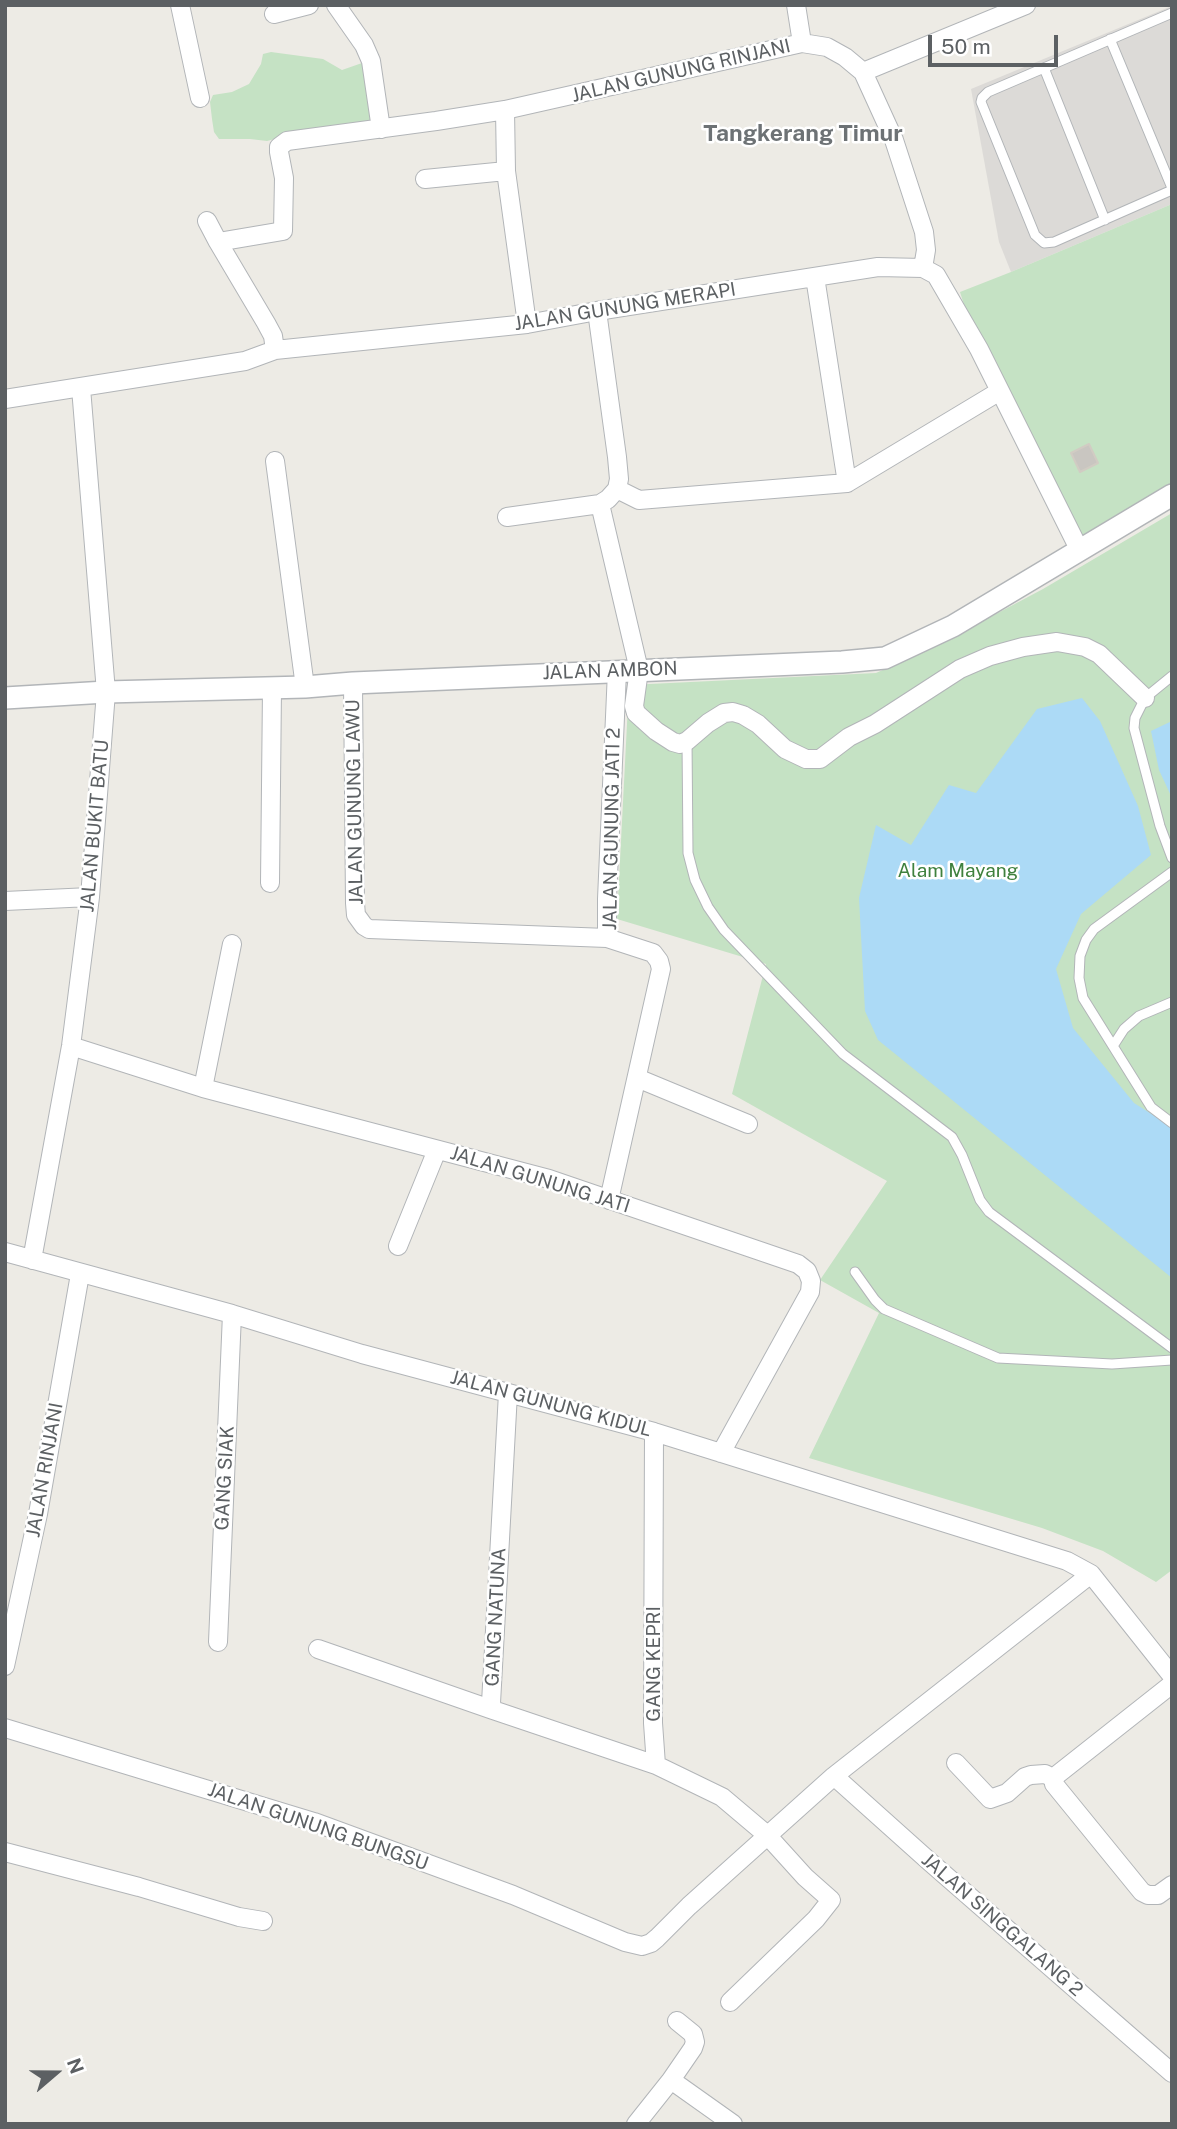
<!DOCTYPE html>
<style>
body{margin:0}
#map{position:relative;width:1177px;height:2129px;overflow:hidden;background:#edebe5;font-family:"Public Sans",sans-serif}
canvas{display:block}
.frame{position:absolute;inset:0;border:7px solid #5c6063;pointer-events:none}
.north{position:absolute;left:21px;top:2038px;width:70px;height:70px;-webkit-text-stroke:5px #fff;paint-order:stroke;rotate:70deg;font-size:19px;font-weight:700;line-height:28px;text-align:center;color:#5c6063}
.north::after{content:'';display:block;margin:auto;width:24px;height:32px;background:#5c6063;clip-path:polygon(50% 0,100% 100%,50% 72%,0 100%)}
.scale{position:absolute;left:928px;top:35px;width:130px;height:32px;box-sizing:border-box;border:4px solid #5c6063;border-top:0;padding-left:9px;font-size:21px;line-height:24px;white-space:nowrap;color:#5c6063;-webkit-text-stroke:5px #fff;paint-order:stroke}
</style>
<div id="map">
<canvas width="1177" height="2129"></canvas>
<div class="frame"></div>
<div class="north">N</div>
<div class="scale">50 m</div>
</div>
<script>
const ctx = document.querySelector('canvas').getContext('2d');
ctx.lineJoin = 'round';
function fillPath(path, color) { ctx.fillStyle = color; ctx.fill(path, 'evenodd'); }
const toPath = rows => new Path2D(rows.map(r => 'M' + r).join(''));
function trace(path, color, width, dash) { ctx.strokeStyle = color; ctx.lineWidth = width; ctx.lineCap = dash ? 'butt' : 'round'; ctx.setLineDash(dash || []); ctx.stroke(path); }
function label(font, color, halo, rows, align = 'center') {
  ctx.font = font + ' "Public Sans",sans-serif'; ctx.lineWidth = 5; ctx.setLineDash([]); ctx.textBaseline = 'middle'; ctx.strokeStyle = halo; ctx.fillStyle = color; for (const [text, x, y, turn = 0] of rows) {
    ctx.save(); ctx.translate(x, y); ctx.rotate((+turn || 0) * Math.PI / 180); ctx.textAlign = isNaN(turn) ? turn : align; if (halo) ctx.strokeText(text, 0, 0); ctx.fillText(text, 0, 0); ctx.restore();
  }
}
const industrial = toPath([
 [1172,6,1172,204,1011,272,999,242,971,89]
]);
const green = toPath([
 [271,52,323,59,342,70,362,63,367,68,376,122,286,136,267,141,250,139,219,139,214,132,212,119,210,102,213,95,232,92,249,84,261,64,263,54],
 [1172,204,1172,488,1082,541,1033,452,996,361,966,311,960,292,1011,272],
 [1172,513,1172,1570,1156,1582,1103,1551,1042,1528,809,1458,879,1313,820,1280,887,1181,732,1094,766,964,617,919,629,685,876,673,928,650,1043,589]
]);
const water = toPath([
 [1082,698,1100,721,1138,806,1151,855,1081,914,1056,969,1073,1028,1134,1103,1172,1127,1172,1278,878,1040,865,1011,859,898,876,825,911,845,949,785,976,793,1037,709],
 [1172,721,1172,798,1159,770,1151,731]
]);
const building = toPath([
 [1089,444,1098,463,1080,472,1071,453,1089,444]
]);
const service = toPath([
 [1172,13,988,92,982,98,981,102,1035,235,1044,243,1054,242,1172,190],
 [1110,39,1172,188],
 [1044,68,1105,220],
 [1172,676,1145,698,1135,718,1134,728,1160,826,1172,858],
 [687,741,688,853,695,880,708,907,724,930,843,1054,952,1137,962,1155,980,1200,989,1212,1172,1348],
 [1172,872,1094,929,1086,940,1080,956,1079,978,1083,998,1151,1107,1172,1123],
 [1113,1046,1124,1029,1139,1016,1172,1002],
 [855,1272,875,1300,884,1309,998,1358,1112,1364,1172,1360]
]);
const minor = toPath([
 [180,5,200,98],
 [336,5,364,45,371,61,381,129],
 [796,5,802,43],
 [274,14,309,5],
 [863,72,1026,5],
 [505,110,506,171,527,324],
 [425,179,506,171],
 [207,221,218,242],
 [815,277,847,483],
 [275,350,273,336,266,323,218,242,283,231,284,178,279,152,279,147,287,141,436,121,505,110,802,43,827,47,845,57,863,72,894,140,924,232,926,250,923,268],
 [5,399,245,361,275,350,527,324,597,311,878,267,923,268,936,275,979,349,1080,551],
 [275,461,305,687],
 [617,489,639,500,847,483,1000,391],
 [600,504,639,670,634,706,636,713,656,731,673,742,680,744,687,741,708,723,724,713,733,712,743,715,758,724,785,749,806,759,820,759,849,737,875,724,960,669,990,656,1023,647,1057,642,1085,647,1099,654,1145,698],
 [507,517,600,504,608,499,617,489,619,479,617,457,597,311],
 [353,683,355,903,356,915,364,926,369,929,607,938],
 [270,883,272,688],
 [5,901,90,897],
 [71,1046,203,1088,549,1179,798,1264,807,1271,811,1281,810,1292,721,1453],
 [637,1078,748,1124],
 [203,1088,232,944],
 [609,1200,661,969,659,961,653,953,607,938,607,899,617,671],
 [398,1246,437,1150],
 [5,1252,232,1314,362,1354,654,1432,1067,1561,1091,1574,1172,1676],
 [32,1260,71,1046,90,897,106,692,81,388],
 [508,1393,491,1703,493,1710,656,1765],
 [654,1432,653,1723,656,1765,722,1797,767,1835,805,1877,831,1900,816,1919,730,2002],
 [218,1642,232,1314],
 [318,1649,493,1710],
 [5,1666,38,1514,80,1274],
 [5,1728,314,1822,513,1895,625,1942,642,1946,651,1943,657,1938,689,1906,834,1776,1091,1574],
 [956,1763,990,1799,1007,1793,1025,1777,1031,1775,1045,1774,1053,1778],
 [834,1776,930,1862,1172,2073],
 [1053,1778,1054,1784,1142,1892,1148,1895,1158,1895,1172,1885],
 [1053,1778,1172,1684],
 [5,1852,139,1887,239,1917,263,1921],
 [671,2080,733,2124],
 [636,2124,671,2080,693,2048,695,2042,693,2034,677,2021]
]);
const tertiary = toPath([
 [5,698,106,692,305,687,353,683,842,662,885,658,953,626,1172,495]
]);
const streetNames = [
 ["JALAN GUNUNG RINJANI",681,71,-13],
 ["JALAN GUNUNG MERAPI",625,307,-9],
 ["JALAN AMBON",610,671,-2],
 ["JALAN GUNUNG LAWU",355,802,-91],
 ["JALAN BUKIT BATU",95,826,-85],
 ["JALAN GUNUNG JATI 2",612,829,-89],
 ["JALAN GUNUNG JATI",540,1180,17],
 ["JALAN GUNUNG KIDUL",551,1404,15],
 ["JALAN RINJANI",45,1470,-80],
 ["GANG SIAK",225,1478,-87],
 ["GANG NATUNA",496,1617,-87],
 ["GANG KEPRI",654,1664,-90],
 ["JALAN GUNUNG BUNGSU",318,1827,19],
 ["JALAN SINGGALANG 2",1002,1925,41]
];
const parkNames = [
 ["Alam Mayang",958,871]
];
const quarterNames = [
 ["Tangkerang Timur",803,134]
];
fillPath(industrial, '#dcdad7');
fillPath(green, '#c5e2c4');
fillPath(water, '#acdaf6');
fillPath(building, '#c9c6c1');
trace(building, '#d1ccc3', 2);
trace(service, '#b2b5b8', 11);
trace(minor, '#b2b5b8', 20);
trace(tertiary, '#b2b5b8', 24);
trace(service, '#fff', 9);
trace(minor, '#fff', 18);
trace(tertiary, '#fff', 21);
label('19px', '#5c6063', '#fff', streetNames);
label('19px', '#3f813e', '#fff', parkNames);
label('bold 23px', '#6d7275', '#fff', quarterNames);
</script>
